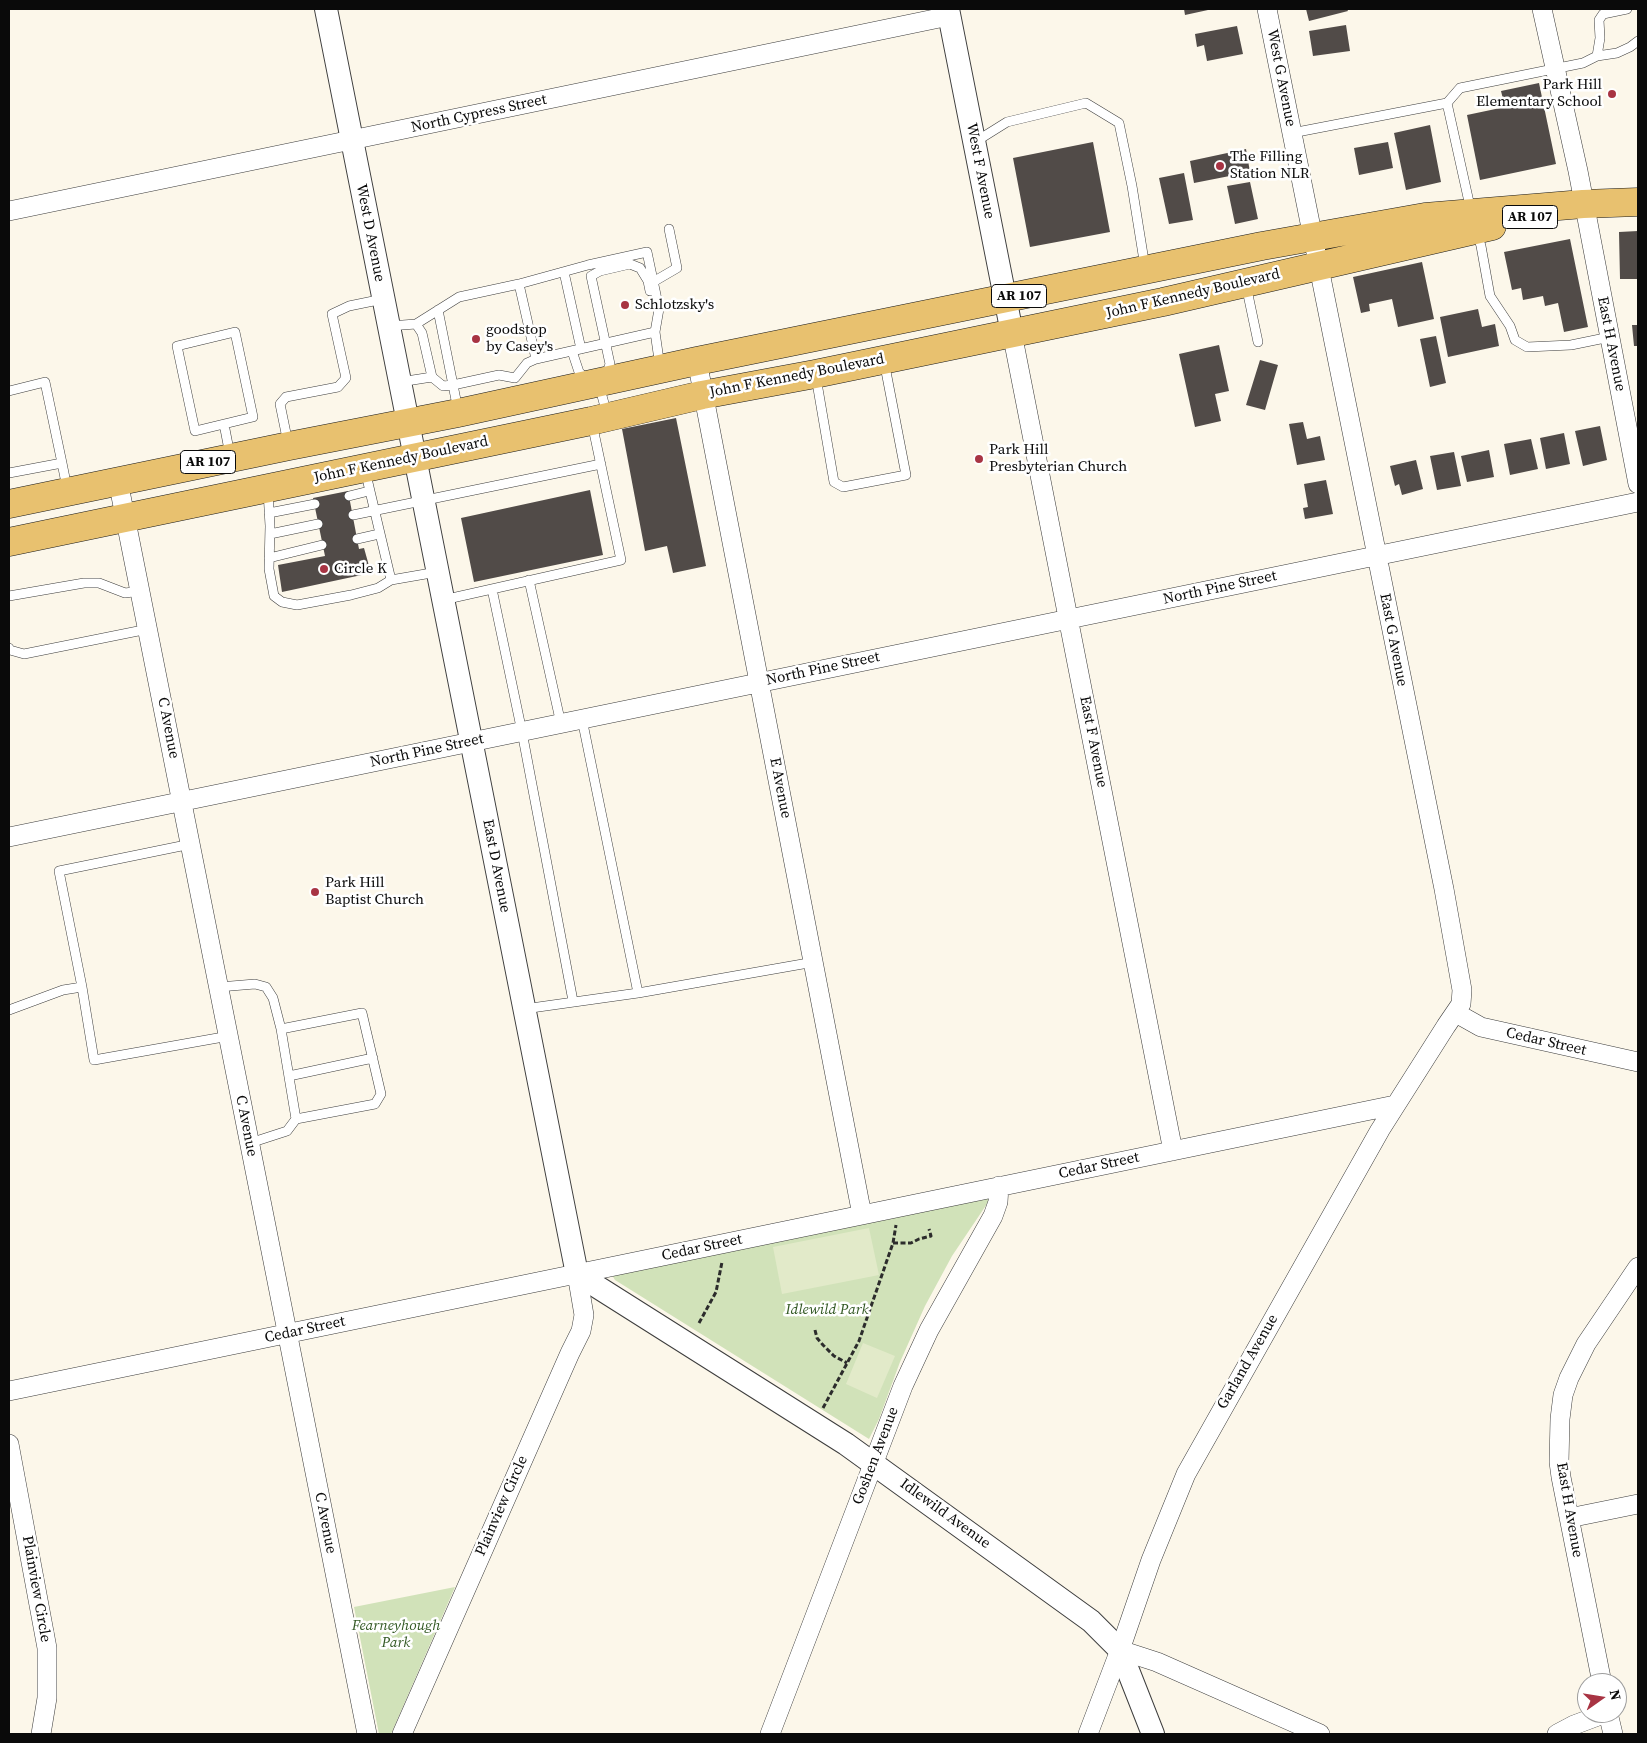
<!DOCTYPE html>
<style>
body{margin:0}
#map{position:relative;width:1647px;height:1743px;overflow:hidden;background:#fcf7ea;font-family:"Source Serif 4",serif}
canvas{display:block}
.frame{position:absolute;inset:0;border:10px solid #0a0a0a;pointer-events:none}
.north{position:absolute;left:1577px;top:1673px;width:50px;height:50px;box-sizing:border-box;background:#fff;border:1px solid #9d9d9d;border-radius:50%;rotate:77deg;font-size:14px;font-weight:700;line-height:20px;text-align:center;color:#0a0a0a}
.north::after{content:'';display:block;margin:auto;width:18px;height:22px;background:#a83443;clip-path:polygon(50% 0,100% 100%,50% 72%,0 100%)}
</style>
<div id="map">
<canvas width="1647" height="1743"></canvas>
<div class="frame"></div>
<div class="north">N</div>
</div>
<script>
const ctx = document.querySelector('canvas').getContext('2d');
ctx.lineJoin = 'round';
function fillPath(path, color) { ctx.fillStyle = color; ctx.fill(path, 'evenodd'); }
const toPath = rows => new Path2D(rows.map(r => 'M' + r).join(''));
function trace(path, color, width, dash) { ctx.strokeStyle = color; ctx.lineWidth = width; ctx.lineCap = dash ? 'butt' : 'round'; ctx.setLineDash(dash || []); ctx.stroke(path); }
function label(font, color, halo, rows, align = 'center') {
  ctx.font = font + ' "Source Serif 4",serif'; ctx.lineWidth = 5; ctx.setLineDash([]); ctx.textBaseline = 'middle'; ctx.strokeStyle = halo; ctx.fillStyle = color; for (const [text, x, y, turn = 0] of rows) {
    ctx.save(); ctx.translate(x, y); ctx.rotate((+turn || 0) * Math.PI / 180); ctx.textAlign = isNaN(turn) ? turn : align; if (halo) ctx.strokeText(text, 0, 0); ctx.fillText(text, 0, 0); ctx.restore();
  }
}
const green = toPath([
 [999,1186,952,1256,925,1306,900,1362,879,1419,869,1439,615,1280,612,1275],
 [455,1587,391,1734,379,1734,354,1607]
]);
const pitch = toPath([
 [869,1228,879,1275,782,1294,773,1247],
 [863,1343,895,1356,877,1398,846,1384]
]);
const building = toPath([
 [1184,9,1208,9,1208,10,1185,15],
 [1306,9,1347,9,1348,11,1309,21],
 [1346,25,1350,51,1313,56,1309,31],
 [1237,26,1243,54,1207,61,1204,45,1197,47,1195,34],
 [1539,83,1556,164,1480,180,1467,115,1505,107,1501,91],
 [1430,125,1441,182,1406,190,1394,133],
 [1093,142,1110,232,1030,247,1013,158],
 [1388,142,1393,168,1359,175,1354,148],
 [1246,149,1250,172,1194,183,1190,161],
 [1184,173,1193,220,1169,224,1159,178],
 [1250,182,1258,219,1235,224,1227,186],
 [1638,231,1638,279,1620,279,1619,232],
 [1570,239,1588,327,1564,332,1558,303,1545,306,1543,296,1523,300,1521,288,1512,290,1504,252],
 [1422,262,1434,319,1398,327,1392,299,1369,304,1370,311,1361,313,1353,277],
 [1478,309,1482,327,1495,324,1499,346,1448,357,1440,317],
 [1632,325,1638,325,1638,346,1634,346],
 [1436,336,1446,383,1430,387,1420,339],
 [1219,345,1229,391,1215,394,1221,421,1195,427,1179,354],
 [1260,360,1278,365,1265,410,1246,405],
 [676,418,706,566,673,573,667,546,645,551,622,429],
 [1303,422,1307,439,1320,436,1325,460,1297,465,1289,424],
 [1600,426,1607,460,1583,466,1575,431],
 [1564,433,1570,464,1546,469,1540,438],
 [1531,439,1538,469,1510,475,1504,444],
 [1489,450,1494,477,1467,482,1461,456],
 [1454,452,1461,486,1437,490,1430,456],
 [1416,460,1423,489,1402,495,1399,484,1395,486,1390,466],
 [1326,480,1333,514,1305,519,1303,508,1308,507,1304,484],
 [590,490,603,555,474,582,461,518],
 [348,491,359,549,364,548,371,573,282,592,278,565,325,556,313,498]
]);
const path = toPath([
 [893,1243,911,1243,919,1239,931,1236,929,1229],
 [699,1323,716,1292,722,1262],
 [815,1330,817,1338,823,1345,834,1356,847,1363],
 [823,1408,859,1341,893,1243,896,1225]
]);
const service = toPath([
 [1597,56,1600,38,1599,20,1603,14,1627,9],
 [1447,103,1471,211],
 [1292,133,1447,103,1460,88,1583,63,1597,56,1617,53,1630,47,1638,41],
 [975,142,1007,122,1086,103,1119,123,1132,186,1145,267],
 [1477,233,1481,246,1490,296,1510,326,1515,340,1527,347,1571,345,1610,337],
 [564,272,581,349],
 [653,282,677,268,669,229],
 [519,284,588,265,647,252,659,309,655,332],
 [1246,285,1258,342],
 [438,310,458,410],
 [416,324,459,297,519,284,536,359],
 [389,326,416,324,422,333,432,377,443,386,453,385,499,375,515,378,527,363,536,359,655,332,660,367],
 [572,351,579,372,584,377,589,379],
 [606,376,610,364,591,276,600,271,630,264,640,268,648,281,650,291],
 [816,377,834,482,843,487,906,475,884,361],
 [400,382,432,377],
 [599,385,607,414],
 [9,391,45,382,62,463],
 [224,424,195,431,177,346,235,332,253,417,224,424,230,455],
 [288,443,280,404,286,397,338,387,346,378,332,314,349,306,383,299],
 [365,470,391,580],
 [9,473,62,463,67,488],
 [268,491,270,526,269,569,274,596,282,602,297,605,351,595,378,588,391,580,437,572],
 [349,496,369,491],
 [269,513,315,504],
 [353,515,601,464],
 [270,534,318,524],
 [357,539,379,534],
 [269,558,322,545],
 [529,580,561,724],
 [492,589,522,732,573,1001],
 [9,596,84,583,99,583,125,593,141,591],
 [443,600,621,560,592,423],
 [9,648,10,650,24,654,148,629],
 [582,719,638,993],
 [82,987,94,1060,229,1036],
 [219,987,255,984,266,987,273,998,281,1029,296,1119,287,1131,250,1143],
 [524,1009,638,993,814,962],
 [9,1010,63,990,82,987,59,871,191,844],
 [281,1029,362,1013,381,1094,375,1104,296,1119],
 [289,1076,373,1058]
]);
const minor = toPath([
 [1542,9,1578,171,1638,484],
 [9,211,949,16],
 [1012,333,1173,1151],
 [697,361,862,1215],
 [118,481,367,1734],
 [9,837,1638,502],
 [1456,1013,1481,1027,1638,1062],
 [9,1391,1395,1105],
 [9,1444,47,1648,47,1698,41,1734],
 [1569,1518,1638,1504],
 [1120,1650,1157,1662,1320,1734],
 [1602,1683,1561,1477,1559,1462,1560,1419,1563,1395,1569,1378,1586,1344,1638,1267],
 [1608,1713,1613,1734],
 [402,1734,570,1353,581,1331,584,1315,577,1274],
 [770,1734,903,1386,929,1330,993,1216,998,1202,999,1186],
 [1088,1734,1120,1650,1151,1560,1186,1474,1380,1130,1446,1026,1461,1004,1462,990,1444,889,1267,9],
 [1557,1734,1574,1725,1606,1713]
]);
const tertiary = toPath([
 [326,9,577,1274,846,1444,1091,1621,1120,1650,1153,1734],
 [948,9,1012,333]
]);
const primary = toPath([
 [9,504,289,446,458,413,697,361,1262,246,1425,217,1583,204,1638,202],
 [9,542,591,421,702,395,815,374,1163,302,1492,226]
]);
const markers = [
 [1612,94,5,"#a83443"],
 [1220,166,5,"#a83443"],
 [625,305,5,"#a83443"],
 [476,339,5,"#a83443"],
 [979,459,5,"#a83443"],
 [324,569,5,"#a83443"],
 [315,892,5,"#a83443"]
];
const shields = [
 [1530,217,55],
 [1019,296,55],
 [208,462,55]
];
const shieldNames = [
 ["AR 107",1530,217],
 ["AR 107",1019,296],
 ["AR 107",208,462]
];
const streetNames = [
 ["West G Avenue",1281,78,79],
 ["North Cypress Street",479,114,-12],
 ["West F Avenue",980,171,79],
 ["West D Avenue",370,233,79],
 ["John F Kennedy Boulevard",1193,294,-13],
 ["East H Avenue",1611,344,79],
 ["John F Kennedy Boulevard",797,376,-11],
 ["John F Kennedy Boulevard",401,460,-12],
 ["North Pine Street",1220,588,-12],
 ["East G Avenue",1393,640,79],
 ["North Pine Street",823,669,-12],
 ["C Avenue",168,728,79],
 ["East F Avenue",1093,742,79],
 ["North Pine Street",427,751,-12],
 ["E Avenue",780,788,79],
 ["East D Avenue",496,866,79],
 ["Cedar Street",1546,1042,13],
 ["C Avenue",246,1126,79],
 ["Cedar Street",1099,1166,-12],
 ["Cedar Street",702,1248,-12],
 ["Cedar Street",305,1330,-12],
 ["Garland Avenue",1248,1362,-60],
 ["Goshen Avenue",876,1456,-69],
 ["Plainview Circle",502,1506,-66],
 ["East H Avenue",1569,1510,80],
 ["Idlewild Avenue",945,1514,36],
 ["C Avenue",325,1523,79],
 ["Plainview Circle",36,1589,80]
];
const poiNames = [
 ["Park Hill",1602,85,"right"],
 ["Elementary School",1602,102,"right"],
 ["The Filling",1230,157],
 ["Station NLR",1230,174],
 ["Schlotzsky's",635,305],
 ["goodstop",486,330],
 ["by Casey's",486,347],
 ["Park Hill",989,450],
 ["Presbyterian Church",989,467],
 ["Circle K",334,569],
 ["Park Hill",325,883],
 ["Baptist Church",325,900]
];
const parkNames = [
 ["Idlewild Park",827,1310],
 ["Fearneyhough",396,1626],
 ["Park",396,1643]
];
fillPath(green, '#d1e2b9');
fillPath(pitch, '#e2eac9');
fillPath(building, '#514b48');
trace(service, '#3d3d3d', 10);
trace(minor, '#3d3d3d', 20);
trace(tertiary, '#3d3d3d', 24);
trace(primary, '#1b1b1b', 29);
trace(path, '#2c2c2c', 3, [5, 2.5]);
trace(service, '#fff', 9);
trace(minor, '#fff', 19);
trace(tertiary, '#fff', 22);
trace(primary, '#e8c16f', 28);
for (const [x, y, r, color] of markers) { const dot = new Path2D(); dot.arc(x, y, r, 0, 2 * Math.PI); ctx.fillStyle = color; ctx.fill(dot); trace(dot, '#fff', 2); }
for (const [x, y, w] of shields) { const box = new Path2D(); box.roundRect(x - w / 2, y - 11.5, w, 23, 4); ctx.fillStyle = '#fff'; ctx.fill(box); trace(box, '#0a0a0a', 1); }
label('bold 14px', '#0a0a0a', null, shieldNames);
label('15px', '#0a0a0a', '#fff', streetNames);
label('15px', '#0a0a0a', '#fff', poiNames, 'left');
label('italic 15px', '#335924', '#fff', parkNames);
</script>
